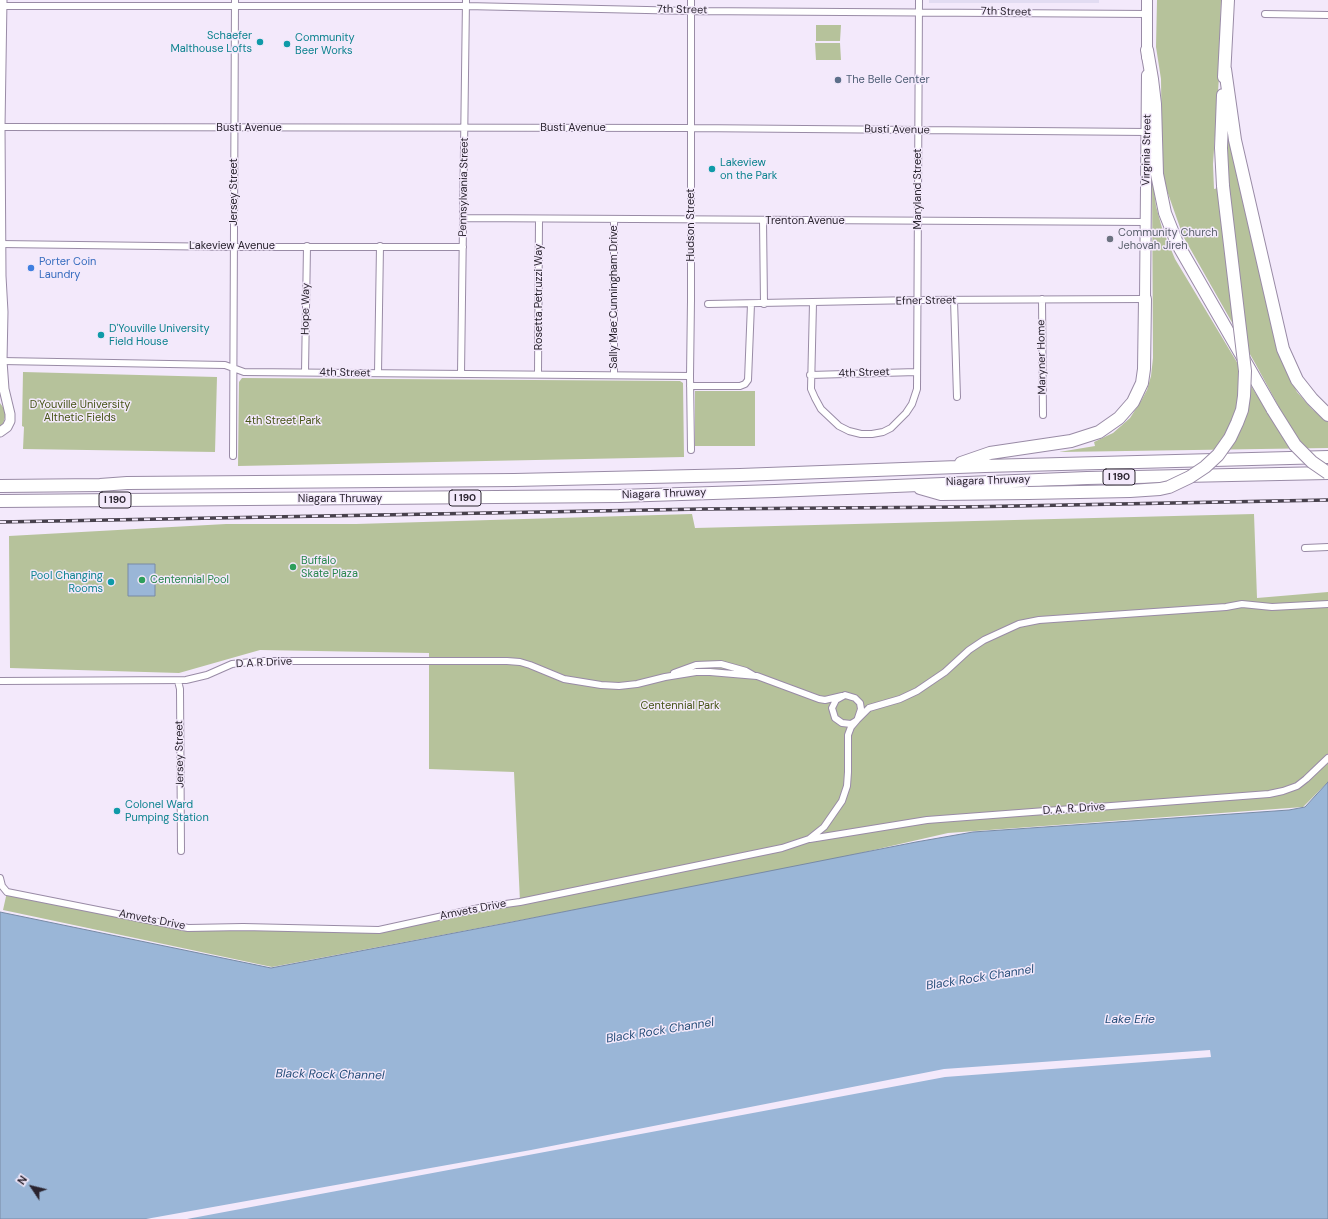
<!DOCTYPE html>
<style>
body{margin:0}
#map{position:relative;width:1328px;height:1219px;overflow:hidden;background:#f3e9fb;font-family:"DM Sans",sans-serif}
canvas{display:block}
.north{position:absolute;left:12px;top:1167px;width:40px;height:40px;-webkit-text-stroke:3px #f3e9fb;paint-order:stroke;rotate:305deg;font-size:11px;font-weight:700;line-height:16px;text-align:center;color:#2a242f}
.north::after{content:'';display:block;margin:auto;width:14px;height:18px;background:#2a242f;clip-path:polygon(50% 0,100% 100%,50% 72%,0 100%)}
</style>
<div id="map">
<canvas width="1328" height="1219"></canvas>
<div class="north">N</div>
</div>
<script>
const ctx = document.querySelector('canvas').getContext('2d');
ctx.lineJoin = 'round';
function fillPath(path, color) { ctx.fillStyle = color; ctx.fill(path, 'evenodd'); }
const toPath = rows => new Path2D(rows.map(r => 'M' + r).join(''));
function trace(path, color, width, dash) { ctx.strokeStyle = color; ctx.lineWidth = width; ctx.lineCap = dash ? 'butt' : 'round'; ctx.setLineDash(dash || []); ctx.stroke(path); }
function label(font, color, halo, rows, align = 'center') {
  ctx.font = font + ' "DM Sans",sans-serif'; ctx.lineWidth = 3; ctx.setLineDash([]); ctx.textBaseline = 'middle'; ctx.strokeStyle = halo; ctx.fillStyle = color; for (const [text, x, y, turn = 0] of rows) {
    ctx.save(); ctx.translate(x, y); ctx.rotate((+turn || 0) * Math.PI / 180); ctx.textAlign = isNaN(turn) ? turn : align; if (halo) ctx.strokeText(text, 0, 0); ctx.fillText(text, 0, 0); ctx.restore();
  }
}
const commercial = toPath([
 [929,0,1099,0,1099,3,929,3]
]);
const green = toPath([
 [1157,0,1221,0,1219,77,1213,164,1214,189,1227,186,1228,126,1282,360,1297,392,1312,409,1328,422,1328,448,1059,452,1095,446,1094,442,1113,433,1130,418,1141,401,1147,390,1151,376,1153,358,1152,175,1156,206,1162,228,1175,259,1256,394,1270,413,1280,409,1255,363,1183,236,1165,185,1162,162,1161,79,1156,47],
 [816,25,841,25,840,41,816,41],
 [815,43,840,43,841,60,816,60],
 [23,372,217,377,215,452,23,449,24,427,22,426],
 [242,378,680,381,683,383,684,457,238,466,239,382],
 [695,391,755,391,755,446,695,446],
 [0,403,5,410,6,414,3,424,0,427],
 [692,514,695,528,1254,514,1257,598,1328,592,1328,782,1303,807,948,833,786,870,272,967,3,910,7,892,188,928,379,930,520,902,514,772,429,769,429,653,260,650,179,673,10,668,9,536,226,524,356,524]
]);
const water = toPath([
 [128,564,155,564,155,596,128,596,128,564],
 [1328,782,1328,1219,0,1219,0,912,271,968,512,922,916,842,973,832,1289,810,1305,807,1328,782]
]);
const pier = toPath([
 [1210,1050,1211,1057,945,1077,187,1219,146,1219,531,1150,944,1069]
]);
const street = toPath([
 [0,6,466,6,691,11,1147,14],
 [1265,14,1328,15],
 [0,127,690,128,1147,132],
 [464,218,1146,222],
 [614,219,614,375],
 [763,220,764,304],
 [1,244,234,247,463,247],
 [1042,299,1043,415],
 [954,300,957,397],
 [813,303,811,389,815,398,821,409,839,426,849,431,861,434,872,434,883,432,891,428,906,413,912,404,917,389,919,0],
 [708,304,917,300,1145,299],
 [2,361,225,365,244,372,690,376],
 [305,372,307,246],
 [378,373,380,246],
 [461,374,466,0],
 [538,374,539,219],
 [810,375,917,372],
 [690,386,740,386,745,384,748,380,751,304],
 [691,450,690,376,691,300,691,0],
 [233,456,235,0],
 [1305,548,1328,547],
 [674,673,696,665,721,664,746,671,753,675],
 [0,681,186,680,207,675,232,664,261,661,507,661,520,662,530,665,564,679,601,685,619,686,637,684,665,677,696,672,710,672,757,676,819,699,825,700,842,696],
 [178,681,180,689,181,851],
 [858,718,861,709,860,703,855,698,845,695,836,700,832,708,835,718,842,723,851,724,856,721,869,708,900,699,917,691,945,672,969,650,984,640,1019,624,1039,620,1226,607,1242,604,1272,607,1328,604],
 [810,839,927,820,1269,794,1283,791,1297,786,1306,779,1328,758],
 [0,878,2,886,7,892,188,928,243,927,379,930,484,907,520,902,782,848,809,839,824,827,842,801,847,786,848,772,848,735,851,727,857,720]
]);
const secondary = toPath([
 [0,432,7,427,10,421,10,414,4,389,2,361,3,312,1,276,0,127,2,0]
]);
const primary = toPath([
 [1147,0,1147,57],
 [1145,299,1147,75]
]);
const highway = toPath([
 [1147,50,1152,79,1155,104,1157,174,1165,213,1177,243,1273,410],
 [1225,69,1235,140,1283,349,1297,380,1312,399,1328,415],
 [1224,77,1228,0],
 [1223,95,1221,148,1223,186],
 [961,463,990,453,1071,441,1099,432,1119,418,1133,402,1142,383,1144,369,1145,299],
 [0,486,100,485,127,483,514,480,740,475,985,466,1328,457],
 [920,488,941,494,1028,493],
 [0,501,619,496,775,491,1087,478,1328,473]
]);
const rail = toPath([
 [0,522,703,509,963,507,1328,500]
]);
const highwayBridge = toPath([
 [1273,410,1295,445,1312,462,1328,473],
 [1028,493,1130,491,1160,489,1169,487,1190,477,1205,467,1218,455,1230,438,1237,423,1242,410,1244,396,1245,371,1223,186]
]);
const markers = [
 [260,42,4,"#0f9aa8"],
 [287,44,4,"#0f9aa8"],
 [838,80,4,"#5c6f8a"],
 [712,169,4,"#0f9aa8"],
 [1110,239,4,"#6b7280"],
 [31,268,4,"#3f7fe0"],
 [101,335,4,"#0f9aa8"],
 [293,567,4,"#2e9e5b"],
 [142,580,4,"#2e9e5b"],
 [111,582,4,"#0f9aa8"],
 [117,811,4,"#0f9aa8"]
];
const shields = [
 [1119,477,32],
 [465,498,32],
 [115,500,32]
];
const shieldNames = [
 ["I 190",1119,477],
 ["I 190",465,498],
 ["I 190",115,500]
];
const streetNames = [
 ["7th Street",682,10,1],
 ["7th Street",1006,12,1],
 ["Busti Avenue",249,128],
 ["Busti Avenue",573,128],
 ["Busti Avenue",897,130,1],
 ["Virginia Street",1147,150,-89],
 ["Pennsylvania Street",464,187,-89],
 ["Maryland Street",918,189,-90],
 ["Jersey Street",234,192,-90],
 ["Trenton Avenue",805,221],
 ["Hudson Street",691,225,-90],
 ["Lakeview Avenue",232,246],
 ["Rosetta Petruzzi Way",539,297,-90],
 ["Sally Mae Cunningham Drive",614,297,-90],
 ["Efner Street",926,301,-1],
 ["Hope Way",306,309,-89],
 ["Maryner Home",1042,357,-91],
 ["4th Street",345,373,1],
 ["4th Street",864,373,-2],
 ["Niagara Thruway",988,481,-2],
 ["Niagara Thruway",664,494,-2],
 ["Niagara Thruway",340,499],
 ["D A R Drive",264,663,-3],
 ["Jersey Street",180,754,-91],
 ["D. A. R. Drive",1074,809,-4],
 ["Amvets Drive",473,910,-11],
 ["Amvets Drive",152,920,11]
];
const cultureNames = [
 ["Schaefer",252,36,"right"],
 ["Malthouse Lofts",252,49,"right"],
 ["Community",295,38],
 ["Beer Works",295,51],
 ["Lakeview",720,163],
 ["on the Park",720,176],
 ["D'Youville University",109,329],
 ["Field House",109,342],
 ["Pool Changing",103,576,"right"],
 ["Rooms",103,589,"right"],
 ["Colonel Ward",125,805],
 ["Pumping Station",125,818]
];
const serviceNames = [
 ["The Belle Center",846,80]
];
const worshipNames = [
 ["Community Church",1118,233],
 ["Jehovah Jireh",1118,246]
];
const shopNames = [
 ["Porter Coin",39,262],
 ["Laundry",39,275]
];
const parkNames = [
 ["D'Youville University",80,405],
 ["Althetic Fields",80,418],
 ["4th Street Park",283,421],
 ["Centennial Park",680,706]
];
const leisureNames = [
 ["Buffalo",301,561],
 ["Skate Plaza",301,574],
 ["Centennial Pool",150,580]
];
const waterNames = [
 ["Black Rock Channel",980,978,-9],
 ["Lake Erie",1130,1020],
 ["Black Rock Channel",660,1031,-9],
 ["Black Rock Channel",330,1075,1]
];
fillPath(commercial, '#e2dcf2');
fillPath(green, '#b6c29b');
fillPath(water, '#9ab6d7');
trace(water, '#788aa5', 1);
fillPath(pier, '#f3e9fb');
trace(street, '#998ba6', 8);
trace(secondary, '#998ba6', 11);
trace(primary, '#998ba6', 12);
trace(highway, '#998ba6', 14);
trace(street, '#fff', 6);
trace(secondary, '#fff', 9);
trace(primary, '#fff', 10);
trace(highway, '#fff', 12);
trace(rail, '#48414d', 3.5);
trace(rail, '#f3e9fb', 2, [6]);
trace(highwayBridge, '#998ba6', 14, []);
trace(highwayBridge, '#fff', 12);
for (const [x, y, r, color] of markers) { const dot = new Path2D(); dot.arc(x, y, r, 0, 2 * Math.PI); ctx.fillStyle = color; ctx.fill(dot); trace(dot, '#f3e9fb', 1.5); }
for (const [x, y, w] of shields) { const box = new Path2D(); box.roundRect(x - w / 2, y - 8, w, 16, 3); ctx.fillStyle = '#f3e9fb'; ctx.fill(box); trace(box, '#2a242f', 1); }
label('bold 10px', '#2a242f', null, shieldNames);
label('11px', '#2a242f', '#f3e9fb', streetNames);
label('11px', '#0d838f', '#f3e9fb', cultureNames, 'left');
label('11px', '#4e5e75', '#f3e9fb', serviceNames, 'left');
label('11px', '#5b616d', '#f3e9fb', worshipNames, 'left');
label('11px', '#366cbe', '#f3e9fb', shopNames, 'left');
label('11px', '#465416', '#f3e9fb', parkNames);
label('11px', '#27864d', '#f3e9fb', leisureNames, 'left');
label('italic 12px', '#244c78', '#f3e9fb', waterNames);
</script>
